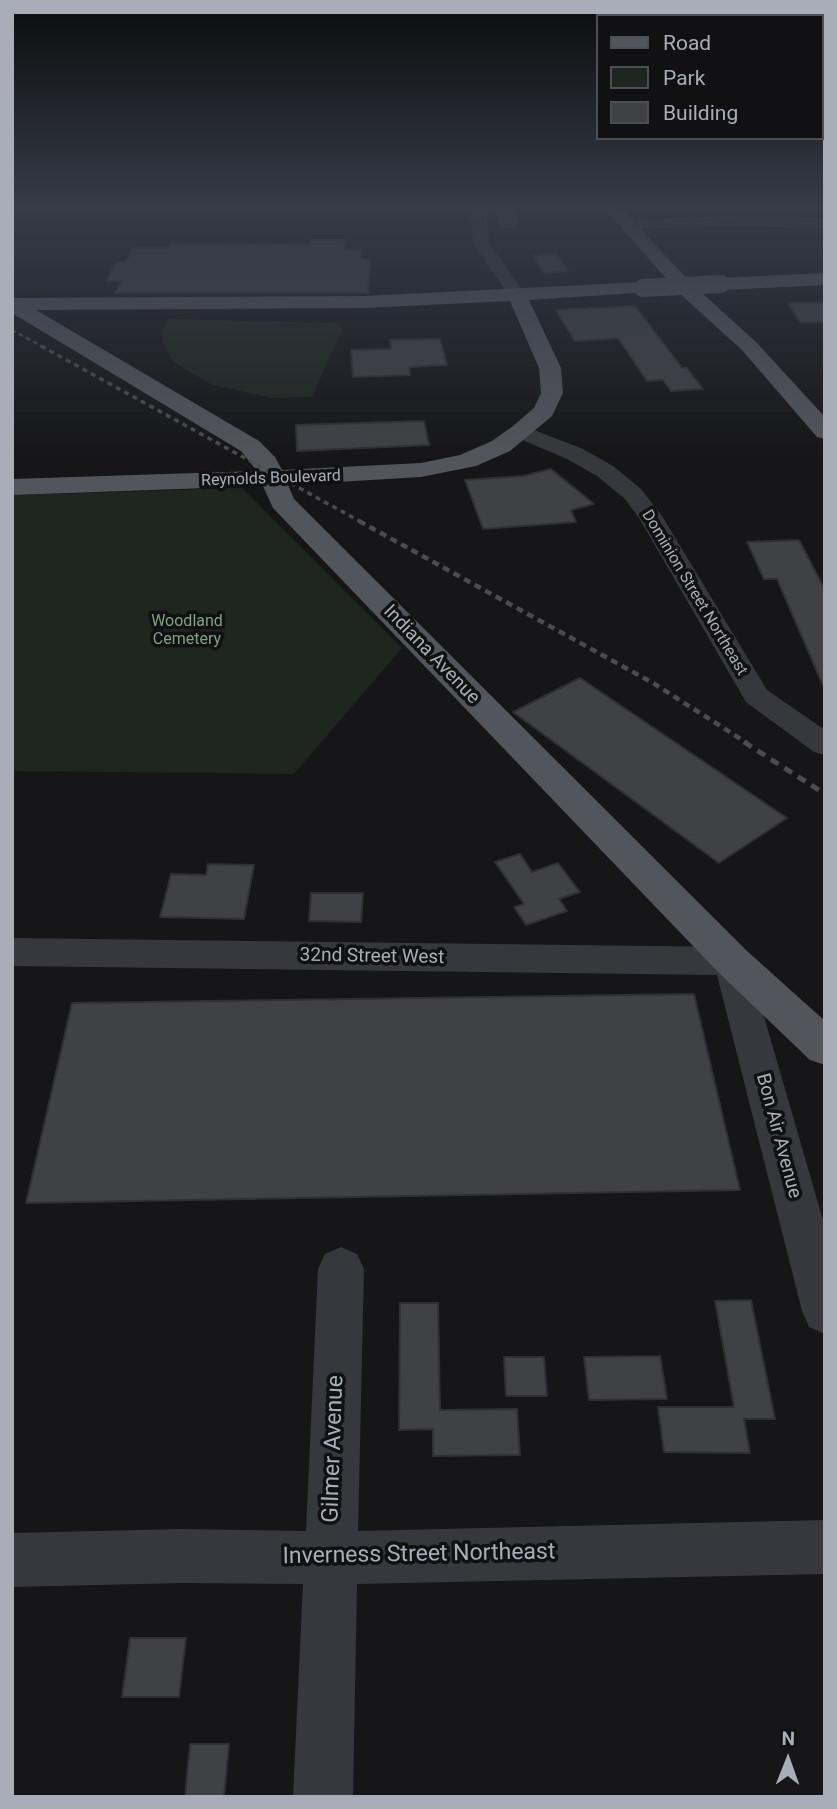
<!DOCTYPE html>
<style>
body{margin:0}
#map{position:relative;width:837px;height:1809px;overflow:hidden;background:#161618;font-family:Roboto,sans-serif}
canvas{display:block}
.frame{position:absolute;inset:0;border:14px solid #a8adb8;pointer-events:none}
.legend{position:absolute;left:596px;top:14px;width:228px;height:126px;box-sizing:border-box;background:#111113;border:2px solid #4d4f55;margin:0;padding:9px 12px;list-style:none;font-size:21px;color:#a8adb8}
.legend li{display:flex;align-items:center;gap:14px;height:35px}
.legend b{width:35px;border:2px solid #4d4f55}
.north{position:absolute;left:753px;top:1725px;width:70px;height:70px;-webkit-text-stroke:5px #111113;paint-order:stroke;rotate:1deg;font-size:19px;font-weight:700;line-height:28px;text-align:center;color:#a8adb8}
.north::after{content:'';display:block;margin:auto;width:24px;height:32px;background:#a8adb8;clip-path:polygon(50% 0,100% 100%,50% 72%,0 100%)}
</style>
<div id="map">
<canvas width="837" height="1809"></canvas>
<div class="frame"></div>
<ul class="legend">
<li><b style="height:9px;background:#53555c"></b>Road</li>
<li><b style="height:19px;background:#1e261f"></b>Park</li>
<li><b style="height:19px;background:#404145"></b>Building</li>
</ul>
<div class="north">N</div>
</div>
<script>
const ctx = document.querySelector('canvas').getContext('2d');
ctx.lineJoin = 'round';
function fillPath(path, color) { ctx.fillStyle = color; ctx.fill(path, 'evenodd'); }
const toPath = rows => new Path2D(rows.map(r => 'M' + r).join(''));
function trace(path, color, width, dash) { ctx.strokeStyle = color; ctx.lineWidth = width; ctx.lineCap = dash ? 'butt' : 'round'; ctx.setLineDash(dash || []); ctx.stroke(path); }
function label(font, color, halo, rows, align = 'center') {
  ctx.font = font + ' Roboto,sans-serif'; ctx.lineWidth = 7; ctx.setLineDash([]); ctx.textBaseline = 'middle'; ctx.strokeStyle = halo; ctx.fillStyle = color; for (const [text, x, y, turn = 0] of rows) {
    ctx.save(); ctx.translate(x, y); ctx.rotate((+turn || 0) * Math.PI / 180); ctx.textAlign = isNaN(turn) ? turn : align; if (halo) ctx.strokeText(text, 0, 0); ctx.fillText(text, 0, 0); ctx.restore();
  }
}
const green = toPath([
 [168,319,336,323,343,327,312,397,272,398,213,385,173,362,162,342,163,328],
 [242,488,402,648,294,774,12,771,12,495]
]);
const building = toPath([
 [496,208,515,208,518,228,499,228,496,208],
 [311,240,346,240,344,250,361,250,360,258,370,260,368,293,115,293,121,281,106,281,117,262,126,262,133,248,168,248,170,244,309,245,311,240],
 [557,254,568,271,544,273,533,256,557,254],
 [788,303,825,303,825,322,800,322,788,303],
 [635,306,682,368,687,368,703,389,671,391,663,380,647,381,618,338,575,341,556,310,635,306],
 [440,339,447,365,409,367,410,375,353,377,351,350,391,349,390,340,440,339],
 [424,421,429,445,297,451,296,425,424,421],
 [551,469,594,504,571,510,576,522,483,529,465,480,523,476,551,469],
 [799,540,825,590,825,690,777,579,764,579,747,542,799,540],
 [580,678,787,818,719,863,513,712,580,678],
 [520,854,532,872,558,863,580,892,559,899,567,911,526,925,514,907,524,904,495,862,520,854],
 [208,864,254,865,244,919,160,917,171,874,206,875,208,864],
 [311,893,363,893,361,922,309,921,311,893],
 [694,994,740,1190,26,1203,72,1003,694,994],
 [751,1300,775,1419,744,1419,750,1453,664,1452,658,1407,734,1407,715,1301,751,1300],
 [400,1303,438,1303,440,1410,517,1409,520,1455,433,1456,433,1429,399,1430,400,1303],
 [660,1356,667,1399,589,1400,584,1357,660,1356],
 [504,1357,544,1357,547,1396,506,1396,504,1357],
 [130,1638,186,1638,179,1697,122,1697,130,1638],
 [190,1744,229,1744,224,1797,185,1797,190,1744]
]);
const minor = toPath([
 [470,208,486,208,489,243,526,295,523,299,511,299,473,243,470,208],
 [726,216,825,218,825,228,726,226,628,230,620,225,628,220,726,216],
 [521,425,583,449,613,466,641,489,662,516,767,690,825,730,825,755,814,752,746,702,639,518,625,499,597,476,567,459,513,436,510,431,521,425],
 [12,938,732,947,745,951,825,1227,825,1334,809,1327,802,1311,717,975,12,966,12,938],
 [341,1247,357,1254,364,1269,358,1531,825,1520,825,1574,357,1584,353,1797,293,1797,303,1584,181,1583,12,1587,12,1533,181,1529,306,1531,318,1269,325,1254,341,1247]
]);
const major = toPath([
 [604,208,621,208,692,284,756,342,825,417,825,439,817,437,742,350,678,292,604,208],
 [825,273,825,285,721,290,711,284,721,278,825,273],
 [643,282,650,284,653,288,650,292,529,300,561,368,563,393,552,416,510,451,476,466,421,477,288,485,294,499,746,950,825,1021,825,1065,810,1060,718,972,273,508,263,486,12,495,12,479,257,471,241,451,12,313,12,298,364,296,643,282],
 [510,301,539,368,541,393,534,408,513,426,492,441,460,455,421,463,282,470,275,457,259,441,36,310,364,308,510,301]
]);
const railFar3 = toPath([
 [12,330,45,348]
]);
const railFar2 = toPath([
 [41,346,363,523]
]);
const railFar1 = toPath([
 [359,521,653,683,747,743]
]);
const rail = toPath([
 [744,742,825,794]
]);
const majorBridge = toPath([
 [643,288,721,284]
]);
const farStreetnames = [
 ["Reynolds Boulevard",271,479,-2],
 ["Dominion Street Northeast",694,593,59]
];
const farParknames = [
 ["Woodland",187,622],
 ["Cemetery",187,640]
];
const streetNames = [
 ["Indiana Avenue",431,655,46],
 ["32nd Street West",372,957,1],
 ["Bon Air Avenue",778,1136,75]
];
const nearStreetnames = [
 ["Gilmer Avenue",334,1449,-88],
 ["Inverness Street Northeast",419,1555,-1]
];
fillPath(green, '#1e261f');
fillPath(building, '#404145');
trace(building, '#303034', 2);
fillPath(minor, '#37383d');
fillPath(major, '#53555c');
trace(railFar3, '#4a4c52', 2.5, [4.5, 3.5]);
trace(railFar2, '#4a4c52', 3.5, [5, 4.5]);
trace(railFar1, '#4a4c52', 4.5, [7, 5]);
trace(rail, '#4a4c52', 5, [9, 7]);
trace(majorBridge, '#53555c', 18);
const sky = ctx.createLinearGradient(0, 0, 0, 461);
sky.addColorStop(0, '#0c0c0d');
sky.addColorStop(0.45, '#363c48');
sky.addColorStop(1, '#363c4800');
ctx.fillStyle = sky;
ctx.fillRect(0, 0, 837, 461);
label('16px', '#a8adb8', '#111113', farStreetnames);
label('16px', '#7fa381', '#111113', farParknames);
label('19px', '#a8adb8', '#111113', streetNames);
label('23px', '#a8adb8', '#111113', nearStreetnames);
</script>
